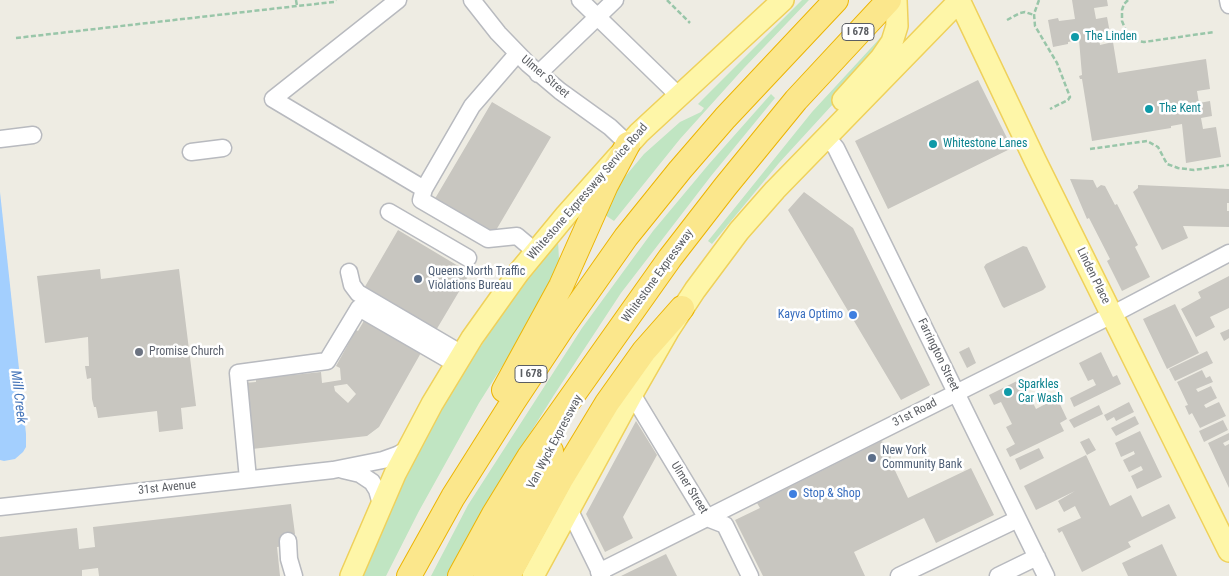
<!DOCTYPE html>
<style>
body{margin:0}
canvas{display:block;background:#eeece3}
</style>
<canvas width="1229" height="576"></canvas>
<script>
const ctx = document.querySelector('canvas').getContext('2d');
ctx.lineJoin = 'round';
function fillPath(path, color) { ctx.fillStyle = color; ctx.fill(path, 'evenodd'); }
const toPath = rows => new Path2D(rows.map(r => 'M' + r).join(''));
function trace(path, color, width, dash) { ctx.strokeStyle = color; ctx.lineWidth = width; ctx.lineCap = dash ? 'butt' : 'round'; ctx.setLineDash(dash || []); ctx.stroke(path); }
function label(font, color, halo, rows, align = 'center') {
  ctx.font = font + ' "Roboto Condensed",sans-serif'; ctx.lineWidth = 5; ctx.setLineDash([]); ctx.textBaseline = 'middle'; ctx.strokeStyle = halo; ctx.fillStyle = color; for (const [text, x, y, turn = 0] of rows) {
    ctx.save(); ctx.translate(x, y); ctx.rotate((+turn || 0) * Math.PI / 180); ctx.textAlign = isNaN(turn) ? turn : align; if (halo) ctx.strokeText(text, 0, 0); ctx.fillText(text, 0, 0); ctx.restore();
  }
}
const green = toPath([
 [802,0,809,0,744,68,680,139,614,221,602,213,618,185,644,154,680,122,701,112,704,108,698,104],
 [893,24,877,56,779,163,712,244,708,241,812,112],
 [771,94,775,98,711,176,621,293,554,395,517,454,450,572,456,576,431,576,468,505,582,328,653,231,709,164],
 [558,240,559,260,554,284,479,403,419,511,386,576,362,576,420,445,475,355,519,289]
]);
const water = toPath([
 [0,192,26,434,26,447,23,452,15,459,4,461,0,460]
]);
const building = toPath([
 [1072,0,1107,0,1108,6,1094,8,1096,19,1107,17,1110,33,1098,34,1100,45,1113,42,1118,73,1206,59,1210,89,1197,91,1199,103,1210,101,1212,116,1201,118,1203,129,1216,127,1221,157,1186,163,1182,124,1171,126,1171,128,1092,141,1082,79,1080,79,1079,76,1082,75,1079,40,1068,42,1068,44,1053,47,1048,20,1058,18,1059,21,1075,19],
 [978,80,1012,148,888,209,855,141],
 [492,102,551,137,492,237,433,202],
 [1070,179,1093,180,1097,188,1101,185,1105,186,1115,205,1117,204,1138,245,1135,247,1150,277,1122,291,1107,261,1110,259,1089,218,1087,219],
 [1138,185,1229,189,1229,203,1227,203,1227,211,1229,211,1229,227,1183,226,1188,238,1162,250,1133,192,1138,188],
 [804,192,853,228,930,385,901,400,788,210],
 [398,230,470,273,435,332,363,290],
 [1023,246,1027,247,1046,287,1043,290,1004,308,1002,306,984,267,986,264],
 [100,269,101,279,179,269,196,406,181,408,183,429,159,432,157,411,98,418,96,407,94,407,92,399,91,378,87,379,85,366,89,366,88,337,45,343,37,276],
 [1229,276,1229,308,1210,317,1215,327,1196,337,1181,309,1201,298,1198,292],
 [1175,304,1199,353,1167,369,1143,319],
 [365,319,422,351,379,427,367,436,252,449,244,383,256,382,256,379,321,372,322,383,341,380,340,368,336,366,356,330,358,331],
 [347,384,356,394,348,403,335,391,334,386],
 [1229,329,1229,338,1224,341,1220,333],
 [969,347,976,363,967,368,959,352],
 [1207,351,1213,363,1175,381,1169,369],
 [1101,352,1113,377,1117,375,1121,384,1074,407,1070,398,1096,385,1093,379,1088,381,1079,363],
 [1202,370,1206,378,1210,376,1213,382,1196,389,1198,392,1211,386,1217,398,1204,405,1206,408,1219,402,1226,416,1200,428,1192,413,1189,415,1185,406,1188,405,1177,382],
 [1021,379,1036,409,1057,398,1067,419,1060,423,1064,431,1010,457,1006,449,1015,444,1006,427,1012,424,1001,402,994,405,989,395],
 [1129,402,1134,412,1116,421,1114,417,1107,421,1104,415],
 [1099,405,1103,414,1074,428,1069,420],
 [1135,416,1139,424,1116,436,1111,428],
 [1223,420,1228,430,1204,442,1199,431],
 [636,421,657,455,623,517,633,538,605,552,586,514],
 [1140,431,1162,477,1137,489,1131,476,1143,470,1141,466,1129,472,1123,460,1135,454,1134,452,1134,451,1121,457,1115,443],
 [1229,433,1229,440,1223,443,1225,446,1229,444,1229,488,1208,443],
 [1089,438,1096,450,1087,455,1080,442],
 [881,441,885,443,891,456,890,460,908,498,971,468,994,515,936,543,924,518,854,552,865,576,763,576,735,520,760,508,757,503],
 [1039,448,1044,458,1020,470,1015,459],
 [1086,455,1110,506,1131,495,1142,517,1169,504,1176,518,1128,542,1131,547,1082,572,1062,531,1059,533,1057,529,1081,518,1075,506,1064,512,1058,501,1075,491,1036,510,1024,486],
 [291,504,295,534,285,535,286,546,277,547,280,576,99,576,98,568,82,570,82,576,0,576,0,537,77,528,79,549,95,547,93,527],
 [1162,544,1177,576,1128,576,1122,563],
 [666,554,677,576,621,576]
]);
const path = toPath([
 [296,0,297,6],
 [667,0,690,23],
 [1039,0,1034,14,1035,26,1057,63,1070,97,1068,100,1050,109],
 [1128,0,1124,4,1122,10,1122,21,1127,33,1138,41,1144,42,1214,32],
 [1007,20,1020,13,1025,12,1034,15],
 [16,38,297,6,334,2,336,0],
 [1090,149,1147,141,1158,147,1167,164,1178,168,1194,170,1229,165]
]);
const minor = toPath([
 [398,0,273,99,424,189,472,106,517,54],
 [472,0,498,33,528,64,560,91,610,127,628,144],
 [580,0,678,95],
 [1228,0,1229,5],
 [538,74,615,0],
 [827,137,836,148,1046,576],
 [0,139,33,135],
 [191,152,223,148],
 [424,189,421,200,488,239,517,236,536,252],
 [389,212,468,258],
 [349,272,352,285,358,293,462,354],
 [632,394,707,518,725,525,750,576],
 [343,470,360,474,372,482,377,490,381,504],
 [248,479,238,373,327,361,359,308,456,364],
 [0,507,333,470,383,460,397,455,408,449],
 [569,509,602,576],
 [288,541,289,559,294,576],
 [599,572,1100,321,1229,253],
 [899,576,1018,519],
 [998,576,1037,557]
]);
const major = toPath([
 [959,0,1035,160,1229,551],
 [843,100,881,58,892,42,897,26,896,0],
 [351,576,395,474,432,404,472,338,519,272,566,215,639,133,783,0],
 [533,576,632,394,668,331,695,290,739,231,775,190,960,0]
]);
const highway = toPath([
 [504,390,561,286,606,185,628,144],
 [409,576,453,497,513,402,562,328,626,237,680,170,725,118,836,0],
 [460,576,494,514,529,457,670,258,725,187,796,100,889,0],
 [486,576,551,451],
 [508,576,561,479,607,403,644,351,682,308]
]);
const markers = [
 [1075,37,5,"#0f9aa8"],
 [1149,109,5,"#0f9aa8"],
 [933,144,5,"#0f9aa8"],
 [418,279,5,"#5c6f8a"],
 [853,315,5,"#3f7fe0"],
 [139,352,5,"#6b7280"],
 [1008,392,5,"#0f9aa8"],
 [872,458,5,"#5c6f8a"],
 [793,494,5,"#3f7fe0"]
];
const shields = [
 [858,32,32],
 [531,374,32]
];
const shieldNames = [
 ["I 678",858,32],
 ["I 678",531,374]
];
const cultureNames = [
 ["The Linden",1085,37],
 ["The Kent",1159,109],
 ["Whitestone Lanes",943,144],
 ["Sparkles",1018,385],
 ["Car Wash",1018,399]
];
const streetNames = [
 ["Ulmer Street",545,77,40],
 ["Whitestone Expressway Service Road",588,192,-49],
 ["Whitestone Expressway",658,276,-54],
 ["Linden Place",1093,276,64],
 ["Farrington Street",938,355,64],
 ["31st Road",915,413,-27],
 ["Van Wyck Expressway",555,442,-62],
 ["31st Avenue",167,488,-6],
 ["Ulmer Street",689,488,58]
];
const serviceNames = [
 ["Queens North Traffic",428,272],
 ["Violations Bureau",428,286],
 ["New York",882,451],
 ["Community Bank",882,465]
];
const shopNames = [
 ["Kayva Optimo",843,315],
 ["Stop & Shop",803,494,"left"]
];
const worshipNames = [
 ["Promise Church",149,352]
];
const waterNames = [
 ["Mill Creek",18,397,83]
];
fillPath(green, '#c0e5c2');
fillPath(water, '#a3cffe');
fillPath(building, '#c8c6c0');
trace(minor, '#b8babf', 19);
trace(major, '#efd15b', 24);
trace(highway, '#edb504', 26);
trace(path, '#99c6a9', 2.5, [5, 2.5]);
trace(minor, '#fff', 16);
trace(major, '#fef6a8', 21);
trace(highway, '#fbe78c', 24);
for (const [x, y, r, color] of markers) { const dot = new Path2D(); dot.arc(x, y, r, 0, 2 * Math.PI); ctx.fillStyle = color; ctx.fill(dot); trace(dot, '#fff', 2); }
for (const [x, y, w] of shields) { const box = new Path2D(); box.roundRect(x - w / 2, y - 8.5, w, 17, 4); ctx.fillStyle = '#fff'; ctx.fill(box); trace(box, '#5b5e63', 1); }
label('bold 11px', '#5b5e63', null, shieldNames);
label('12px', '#0d838f', '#fff', cultureNames, 'left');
label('12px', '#5b5e63', '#fff', streetNames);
label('12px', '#4e5e75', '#fff', serviceNames, 'left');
label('12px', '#366cbe', '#fff', shopNames, 'right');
label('12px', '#5b616d', '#fff', worshipNames, 'left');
label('italic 14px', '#4373b8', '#fff', waterNames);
</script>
